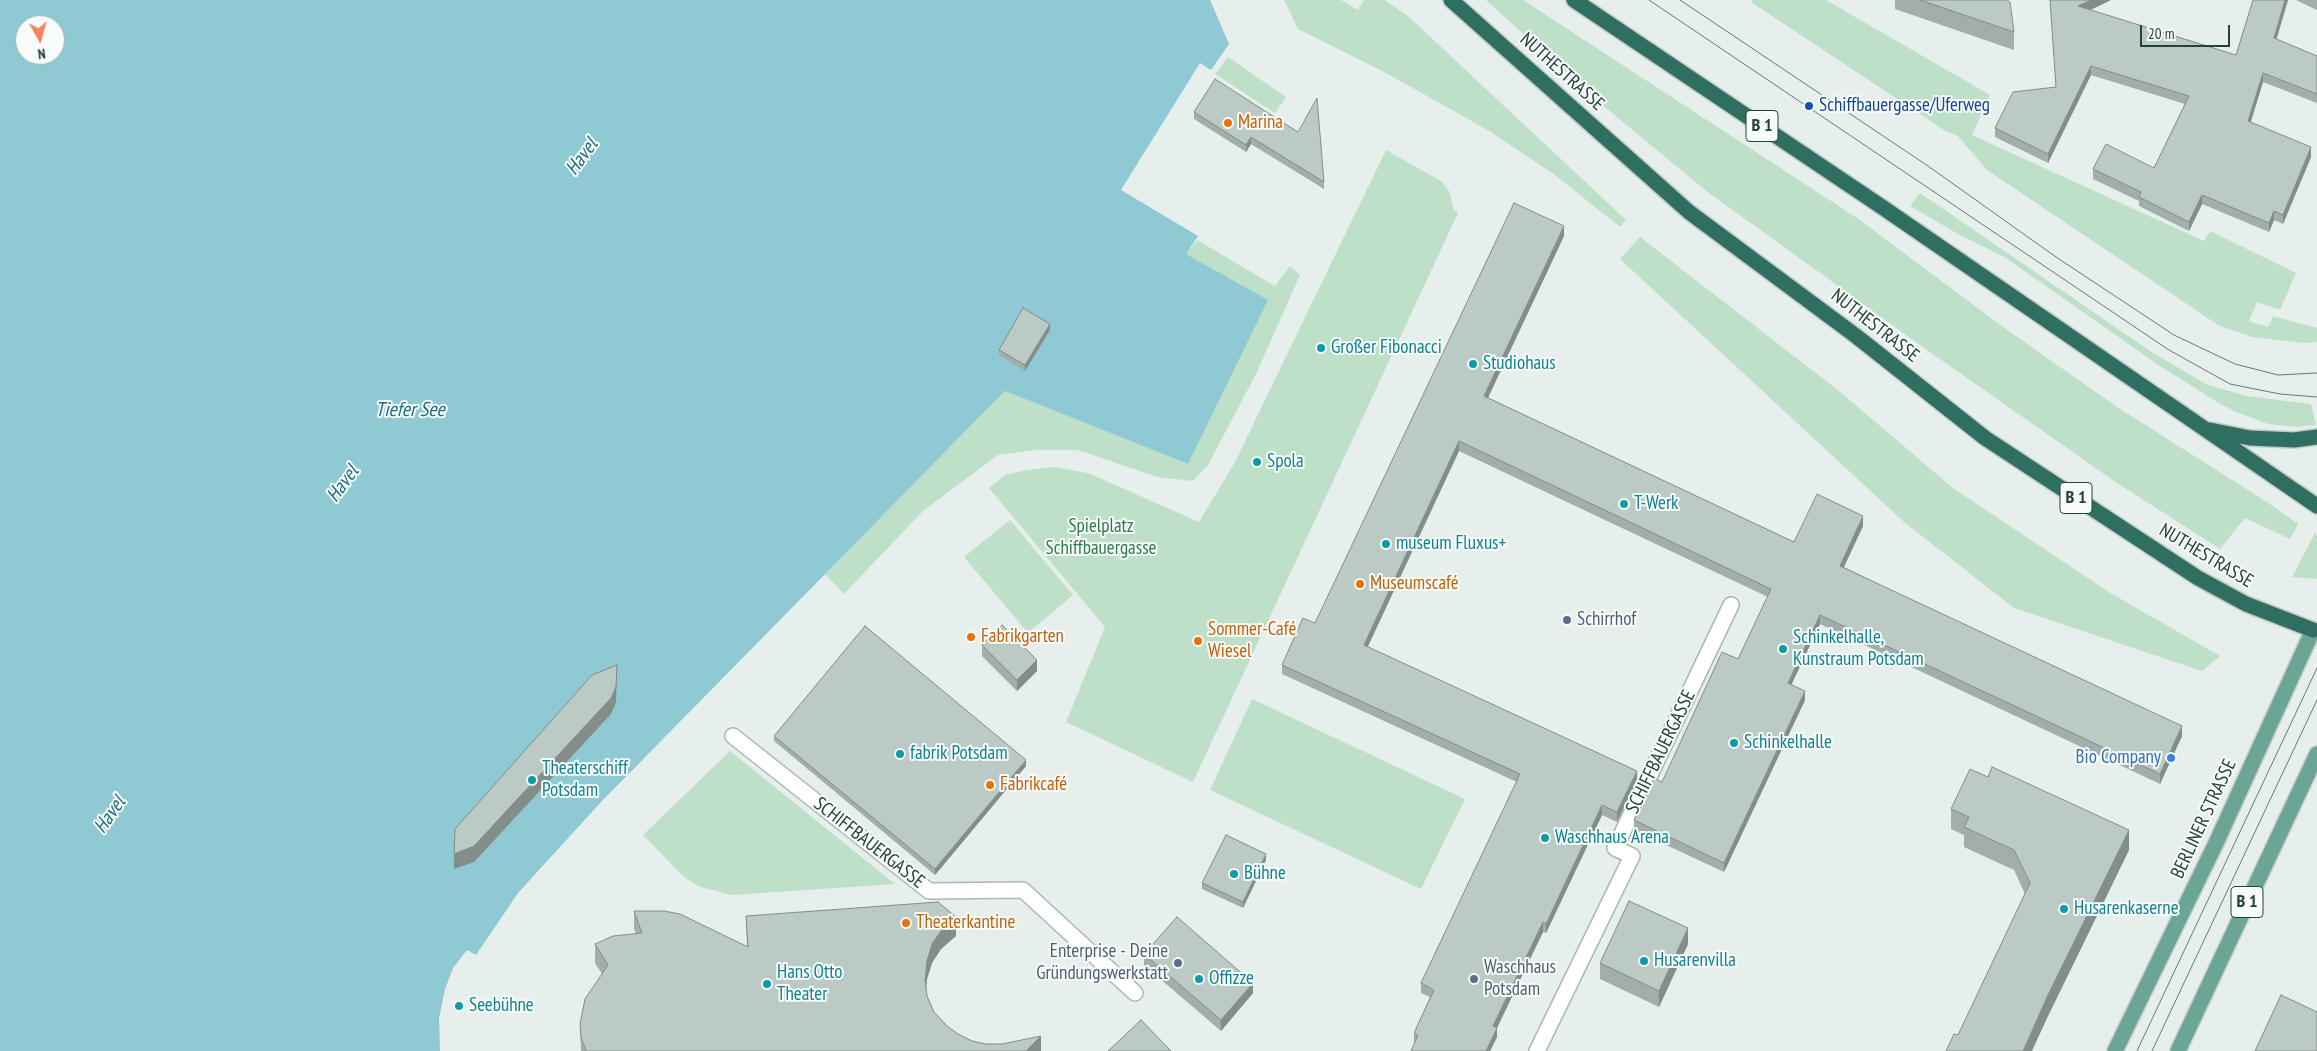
<!DOCTYPE html>
<meta charset="utf-8">
<style>
body{margin:0}
#map{position:relative;width:2317px;height:1051px;overflow:hidden;background:#e6efeb;font-family:"PT Sans Narrow",sans-serif}
canvas{display:block}
.north{position:absolute;left:15px;top:15px;width:50px;height:50px;box-sizing:border-box;background:#f7fbf9;border:1px solid #a3b1ad;border-radius:50%;rotate:173deg;font-size:14px;font-weight:700;line-height:20px;text-align:center;color:#24423a}
.north::after{content:'';display:block;margin:auto;width:18px;height:22px;background:#f4845f;clip-path:polygon(50% 0,100% 100%,50% 72%,0 100%)}
.scale{position:absolute;left:2140px;top:25px;width:90px;height:22px;box-sizing:border-box;border:2px solid #24423a;border-top:0;padding-left:6px;font-size:15px;line-height:18px;white-space:nowrap;color:#24423a;-webkit-text-stroke:4px #f7fbf9;paint-order:stroke}
</style>
<div id="map">
<canvas width="2317" height="1051"></canvas>
<div class="north">N</div>
<div class="scale">20 m</div>
</div>
<script>
const ctx = document.querySelector('canvas').getContext('2d');
ctx.lineJoin = 'round';
function fillPath(path, color) { ctx.fillStyle = color; ctx.fill(path, 'evenodd'); }
const toPath = rows => new Path2D(rows.map(r => 'M' + r).join(''));
function trace(path, color, width, dash) { ctx.strokeStyle = color; ctx.lineWidth = width; ctx.lineCap = dash ? 'butt' : 'round'; ctx.setLineDash(dash || []); ctx.stroke(path); }
function label(font, color, halo, rows, align = 'center') {
  ctx.font = font + ' "PT Sans Narrow",sans-serif'; ctx.lineWidth = 4; ctx.setLineDash([]); ctx.textBaseline = 'middle'; ctx.strokeStyle = halo; ctx.fillStyle = color; for (const [text, x, y, turn = 0] of rows) {
    ctx.save(); ctx.translate(x, y); ctx.rotate((+turn || 0) * Math.PI / 180); ctx.textAlign = isNaN(turn) ? turn : align; if (halo) ctx.strokeText(text, 0, 0); ctx.fillText(text, 0, 0); ctx.restore();
  }
}
const green = toPath([
 [1284,0,1341,0,1358,10,1364,0,1384,0,1407,15,1626,220,1620,227,1555,175,1491,132,1386,73,1298,29],
 [1486,0,1523,0,1857,218,1999,324,2117,407,2267,502,2298,524,2290,539,2245,518,2220,549,2117,483,1917,343,1705,190,1588,93],
 [1752,0,1826,0,1990,95,1972,135,2204,241,2210,231,2296,273,2280,310,2257,302,2249,321,2268,327,2273,316,2317,328,2317,342,2304,343,2252,337,2218,325,1987,170,1958,136,1944,130,1751,2],
 [1228,57,1286,97,1275,113,1215,74],
 [1386,150,1441,181,1449,191,1454,210,1458,213,1193,782,1066,722,1105,627,989,488,1005,475,1027,470,1053,467,1088,473,1199,522,1234,464],
 [1920,193,2153,353,2208,385,2247,396,2311,404,2316,425,2297,427,2268,424,2234,411,2217,402,2157,364,2006,258,1958,234,1910,206],
 [1640,237,1839,391,1953,488,2112,594,2220,656,2202,671,2014,608,1904,522,1620,259],
 [1197,240,1275,286,1290,266,1300,275,1257,372,1208,465,1193,481,1157,477,1078,450,1035,450,998,455,923,511,844,594,825,574,1005,391,1188,464,1186,254],
 [1010,520,1073,595,1028,633,964,557],
 [2315,533,2317,537,2317,579,2292,577],
 [1252,699,1465,799,1421,889,1210,790],
 [730,751,895,884,732,895,700,887,684,877,643,835]
]);
const water = toPath([
 [0,0,1210,0,1229,44,1211,70,1200,63,1121,190,1198,236,1186,254,1268,300,1188,464,1005,391,601,802,518,893,476,955,467,950,453,968,445,989,439,1018,440,1051,0,1051],
 [25,25,55,25,55,55,25,55]
]);
const street = toPath([
 [733,736,929,891,1023,890,1135,993],
 [1537,1051,1632,856,1615,848,1731,605]
]);
const primary = toPath([
 [2115,1051,2217,841,2313,630],
 [2178,1051,2317,754]
]);
const highway = toPath([
 [1451,0,1689,212,1856,336,1985,438,2198,578,2246,604,2313,630],
 [1574,0,1882,207,2317,506],
 [2210,430,2250,438,2294,440,2317,437]
]);
const tram = toPath([
 [1649,0,2169,350,2230,384,2280,394,2317,397],
 [1680,0,1928,166,2056,257,2174,335,2235,364,2278,375,2317,373],
 [2137,1051,2317,668],
 [2152,1051,2317,700]
]);
const wall = toPath([
 [1895,0,2007,0,2014,32,2014,50,1895,9],
 [2050,0,2111,0,2090,10,2236,55,2253,0,2288,0,2276,39,2317,56,2317,103,2263,82,2251,122,2311,157,2283,224,2274,220,2269,232,2202,204,2189,231,2139,206,2139,201,2093,179,2093,169,2154,168,2185,104,2091,75,2048,163,1995,137,1995,128,2056,88],
 [2296,0,2317,0,2317,10],
 [1194,112,1298,132,1324,182,1324,189,1251,144,1246,152,1194,119],
 [1564,236,1488,398,1794,542,1863,526,1844,567,2182,736,2160,784,1820,624,1791,685,1805,700,1724,872,1634,830,1634,820,1662,782,1738,659,1768,597,1459,451,1367,647,1637,780,1617,822,1602,815,1546,933,1543,932,1497,1028,1497,1037,1490,1051,1411,1051,1415,1043,1414,1043,1414,1033,1430,997,1421,993,1421,983,1517,782,1282,674,1282,665,1315,623],
 [1050,330,1025,371,999,355,999,350],
 [982,645,1037,671,1017,691,982,656],
 [774,736,1026,766,935,875,774,741],
 [1951,809,2129,850,2048,1016,1958,1035,2025,894,2014,870,1964,847,1964,835,1951,829],
 [1266,860,1243,908,1202,889,1202,883],
 [634,911,747,946,746,916,956,936,941,949,932,963,927,979,926,987,927,996,934,1012,947,1026,958,1034,972,1041,986,1044,1041,1051,581,1051,580,1024,602,974,595,963,595,944,636,934,634,929],
 [1688,944,1659,1007,1600,979,1600,963],
 [1144,954,1253,993,1221,1031,1144,965]
]);
const shadedWall = toPath([
 [2091,0,2111,0,2078,16,2078,6],
 [2285,0,2288,0,2274,48,2274,38],
 [2091,66,2091,75,2048,163,2048,154],
 [2263,73,2263,82,2248,130,2248,121],
 [1251,137,1251,144,1246,152,1246,145],
 [2311,147,2311,157,2283,224,2283,215],
 [2202,195,2202,204,2189,231,2189,222],
 [2274,211,2274,220,2269,232,2269,223],
 [1564,226,1564,236,1484,406,1484,396],
 [1050,324,1050,330,1025,371,1025,365],
 [1459,441,1459,451,1364,655,1364,645],
 [1863,516,1863,526,1840,575,1840,566],
 [1820,615,1820,624,1788,692,1788,683],
 [1037,660,1037,671,1017,691,1017,680],
 [617,665,616,703,611,714,474,862,454,869,454,854],
 [1805,691,1805,700,1724,872,1724,863],
 [2182,726,2182,736,2160,784,2160,774],
 [1026,760,1026,766,935,875,935,869],
 [1637,771,1637,780,1617,822,1617,812],
 [1602,805,1602,815,1546,933,1546,924],
 [2129,830,2129,850,2048,1016,2032,1051,2023,1051,2048,995],
 [1266,854,1266,860,1243,908,1243,902],
 [956,917,956,936,941,949,932,963,927,979,925,999,925,980,927,961,932,944,941,931],
 [1543,922,1543,932,1493,1036,1493,1026],
 [1688,928,1688,944,1659,1007,1659,991],
 [1253,983,1253,993,1221,1031,1221,1020],
 [1497,1028,1497,1037,1490,1051,1486,1051],
 [1041,1036,1041,1051,1026,1051]
]);
const building = toPath([
 [1920,0,2007,0,2010,2,2014,32,1920,0],
 [2050,0,2091,0,2078,6,2236,55,2253,0,2285,0,2274,38,2317,56,2317,94,2263,73,2248,121,2311,147,2283,215,2274,211,2269,223,2202,195,2189,222,2139,197,2141,192,2093,169,2106,144,2154,168,2189,96,2091,66,2048,154,1995,128,2013,92,2056,87,2050,0],
 [1215,79,1298,132,1317,98,1324,182,1251,137,1246,145,1194,112,1215,79],
 [1514,203,1564,226,1484,396,1794,542,1817,494,1863,516,1840,566,2182,726,2160,774,1820,615,1788,683,1805,691,1724,863,1634,820,1654,778,1662,782,1722,652,1738,659,1771,589,1459,441,1364,645,1637,771,1617,812,1602,805,1546,924,1543,922,1493,1026,1497,1028,1486,1051,1411,1051,1418,1035,1414,1033,1434,990,1421,983,1520,774,1282,665,1303,618,1315,623,1514,203],
 [1023,308,1050,324,1025,365,999,350,1023,308],
 [1002,625,1037,660,1017,680,982,645,1002,625],
 [865,626,1026,760,935,869,774,736,865,626],
 [617,665,616,687,611,698,474,846,454,854,455,829,592,675,617,665],
 [1992,767,2129,830,2048,995,2023,1051,1946,1051,1954,1034,1958,1035,2030,883,2014,850,1964,827,1969,817,1951,809,1970,769,1988,777,1992,767],
 [1226,835,1266,854,1243,902,1202,883,1226,835],
 [1629,901,1688,928,1659,991,1600,963,1629,901],
 [938,902,956,917,941,931,932,944,927,961,925,980,927,996,934,1012,947,1026,958,1034,972,1041,986,1044,1002,1044,1041,1036,1026,1051,586,1051,581,1037,580,1024,585,999,608,965,595,944,613,936,642,933,634,911,664,911,680,914,748,947,746,916,938,902],
 [1177,917,1253,983,1221,1020,1144,954,1177,917],
 [2281,995,2317,1012,2317,1051,2255,1051,2281,995],
 [1141,1020,1171,1051,1108,1051,1141,1020]
]);
const markers = [
 [1809,106,5,"#1a4fb4"],
 [1228,123,5,"#e8710a"],
 [1321,348,5,"#0f9aa8"],
 [1473,364,5,"#0f9aa8"],
 [1257,462,5,"#0f9aa8"],
 [1624,504,5,"#0f9aa8"],
 [1386,544,5,"#0f9aa8"],
 [1360,584,5,"#e8710a"],
 [1567,620,5,"#5c6f8a"],
 [971,637,5,"#e8710a"],
 [1198,641,5,"#e8710a"],
 [1783,649,5,"#0f9aa8"],
 [1734,743,5,"#0f9aa8"],
 [900,754,5,"#0f9aa8"],
 [2171,758,5,"#3f7fe0"],
 [532,780,5,"#0f9aa8"],
 [990,785,5,"#e8710a"],
 [1545,838,5,"#0f9aa8"],
 [1234,874,5,"#0f9aa8"],
 [2064,909,5,"#0f9aa8"],
 [906,923,5,"#e8710a"],
 [1644,961,5,"#0f9aa8"],
 [1178,963,5,"#5c6f8a"],
 [1199,979,5,"#0f9aa8"],
 [1474,979,5,"#5c6f8a"],
 [767,984,5,"#0f9aa8"],
 [459,1006,5,"#0f9aa8"]
];
const shields = [
 [1762,126,32],
 [2076,498,32],
 [2247,902,32]
];
const shieldNames = [
 ["B 1",1762,126],
 ["B 1",2076,498],
 ["B 1",2247,902]
];
const streetNames = [
 ["NUTHESTRASSE",1562,72,42],
 ["NUTHESTRASSE",1875,326,38],
 ["NUTHESTRASSE",2206,556,31],
 ["SCHIFFBAUERGASSE",1661,752,-64],
 ["BERLINER STRASSE",2204,819,-65],
 ["SCHIFFBAUERGASSE",869,843,38]
];
const transitNames = [
 ["Schiffbauergasse/Uferweg",1819,106]
];
const foodNames = [
 ["Marina",1238,123],
 ["Museumscafé",1370,584],
 ["Sommer-Café",1208,630],
 ["Wiesel",1208,652],
 ["Fabrikgarten",981,637],
 ["Fabrikcafé",1000,785],
 ["Theaterkantine",916,923]
];
const cultureNames = [
 ["Großer Fibonacci",1331,348],
 ["Studiohaus",1483,364],
 ["Spola",1267,462],
 ["T-Werk",1634,504],
 ["museum Fluxus+",1396,544],
 ["Schinkelhalle,",1793,638],
 ["Kunstraum Potsdam",1793,660],
 ["Schinkelhalle",1744,743],
 ["fabrik Potsdam",910,754],
 ["Theaterschiff",542,769],
 ["Potsdam",542,791],
 ["Waschhaus Arena",1555,838],
 ["Bühne",1244,874],
 ["Husarenkaserne",2074,909],
 ["Husarenvilla",1654,961],
 ["Hans Otto",777,973],
 ["Theater",777,995],
 ["Offizze",1209,979],
 ["Seebühne",469,1006]
];
const parkNames = [
 ["Spielplatz",1101,527],
 ["Schiffbauergasse",1101,549]
];
const serviceNames = [
 ["Schirrhof",1577,620],
 ["Enterprise - Deine",1168,952,"right"],
 ["Gründungswerkstatt",1168,974,"right"],
 ["Waschhaus",1484,968],
 ["Potsdam",1484,990]
];
const shopNames = [
 ["Bio Company",2161,758]
];
const waterNames = [
 ["Havel",582,157,-54],
 ["Tiefer See",410,410],
 ["Havel",343,484,-54],
 ["Havel",110,815,-55]
];
fillPath(green, '#bfe0c8');
fillPath(water, '#8ec9d4');
trace(street, '#a8b8b2', 18);
trace(primary, '#c2cac8', 18);
trace(highway, '#c2cac8', 18);
trace(street, '#fff', 15);
trace(primary, '#6aa596', 15);
trace(highway, '#2f6f62', 15);
trace(tram, '#5f7d75', 1);
fillPath(wall, '#a1aea9');
fillPath(shadedWall, '#838d89');
fillPath(building, '#bbcac4');
trace(building, '#838d89', 1);
for (const [x, y, r, color] of markers) { const dot = new Path2D(); dot.arc(x, y, r, 0, 2 * Math.PI); ctx.fillStyle = color; ctx.fill(dot); trace(dot, '#f7fbf9', 2); }
for (const [x, y, w] of shields) { const box = new Path2D(); box.roundRect(x - w / 2, y - 15.5, w, 31, 4); ctx.fillStyle = '#f7fbf9'; ctx.fill(box); trace(box, '#24423a', 1); }
label('bold 18px', '#24423a', null, shieldNames);
label('19px', '#24423a', '#f7fbf9', streetNames);
label('19px', '#164399', '#f7fbf9', transitNames, 'left');
label('19px', '#c56008', '#f7fbf9', foodNames, 'left');
label('19px', '#0d838f', '#f7fbf9', cultureNames, 'left');
label('19px', '#2d7a4b', '#f7fbf9', parkNames);
label('19px', '#4e5e75', '#f7fbf9', serviceNames, 'left');
label('19px', '#366cbe', '#f7fbf9', shopNames, 'right');
label('italic 20px', '#1c6f80', '#f7fbf9', waterNames);
</script>
